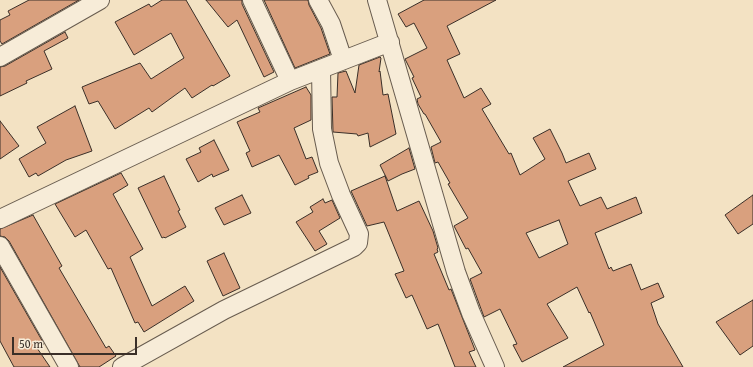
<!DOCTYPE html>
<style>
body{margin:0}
#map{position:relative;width:753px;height:367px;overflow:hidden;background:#f3e2c3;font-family:"Gentium Book Plus",serif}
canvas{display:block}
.scale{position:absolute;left:12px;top:337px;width:125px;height:18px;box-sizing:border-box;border:2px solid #3a2f28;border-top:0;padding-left:5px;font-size:12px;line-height:14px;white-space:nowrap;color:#3a2f28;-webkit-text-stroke:3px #f7ecd8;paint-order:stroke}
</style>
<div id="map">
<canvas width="753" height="367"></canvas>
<div class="scale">50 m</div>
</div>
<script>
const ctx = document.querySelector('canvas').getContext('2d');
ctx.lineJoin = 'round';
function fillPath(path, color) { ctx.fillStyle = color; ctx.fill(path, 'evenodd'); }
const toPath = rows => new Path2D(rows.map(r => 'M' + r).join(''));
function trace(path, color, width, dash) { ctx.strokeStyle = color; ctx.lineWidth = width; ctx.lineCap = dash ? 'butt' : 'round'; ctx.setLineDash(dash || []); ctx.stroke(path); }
const building = toPath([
 [29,0,79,0,2,44,0,41,0,20,10,15,8,11,29,0],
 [162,0,186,0,230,76,213,86,212,85,192,98,185,88,152,112,149,108,115,129,98,101,89,104,82,87,140,63,151,79,184,58,171,33,134,55,115,22,149,4,151,7,162,0],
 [206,0,242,0,242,4,274,72,264,77,237,20,228,27,206,0],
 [264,0,308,0,309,5,321,28,330,54,295,68,264,0],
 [424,0,496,0,447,26,460,54,447,60,464,98,481,88,491,104,482,109,509,154,511,153,520,175,545,159,533,138,550,129,562,153,566,163,589,153,596,169,568,181,580,206,601,197,607,209,636,197,642,213,595,233,609,269,611,267,613,271,631,264,641,290,658,283,664,297,651,303,658,324,683,367,563,367,604,345,590,312,589,313,577,287,547,304,568,338,522,362,513,345,517,344,500,309,484,317,470,279,482,273,468,248,466,249,454,226,468,218,448,184,450,183,438,162,435,163,431,147,441,142,425,114,424,114,418,104,417,99,421,97,412,78,414,77,405,59,427,48,414,23,406,27,398,14,424,0],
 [559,220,568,244,539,258,526,233,559,220],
 [65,32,68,38,44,51,52,69,26,81,27,83,0,96,0,67,5,66,65,32],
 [380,57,381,58,379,72,380,71,383,95,388,94,396,134,370,147,368,133,358,136,357,134,333,132,332,97,337,97,338,73,346,71,355,93,359,65,380,57],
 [306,87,311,95,311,120,294,128,306,159,312,157,318,172,308,176,309,178,295,185,279,155,252,167,246,153,250,151,237,122,260,112,258,108,306,87],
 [75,106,92,151,66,160,38,176,36,173,29,177,19,159,46,143,37,127,75,106],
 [0,121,19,146,0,159,0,121],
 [214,140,229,170,213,177,212,174,198,182,186,159,201,152,199,148,214,140],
 [409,148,415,169,402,174,388,181,380,165,409,148],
 [121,173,128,185,113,194,143,249,130,257,152,306,185,286,194,301,144,332,138,322,135,323,111,268,108,269,86,230,75,237,55,204,121,173],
 [164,176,180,210,178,211,186,227,165,238,164,237,162,238,138,188,164,176],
 [385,176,397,211,419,201,433,231,438,248,437,249,438,252,434,254,449,290,451,289,475,350,469,352,476,367,455,367,438,324,427,329,412,295,406,298,395,274,404,271,384,222,367,226,351,191,385,176],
 [242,195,251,213,224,225,215,208,242,195],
 [753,195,753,224,738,234,725,215,753,195],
 [323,199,325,203,332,200,340,218,319,231,327,244,315,251,296,222,313,212,310,207,323,199],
 [33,215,62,266,59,268,106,348,109,346,116,356,99,367,80,367,9,241,5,237,0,236,0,229,33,215],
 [224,253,240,288,223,296,207,261,224,253],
 [0,267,44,344,37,348,50,367,14,367,0,341,0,267],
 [753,300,753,346,740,355,716,322,753,300]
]);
const minor = toPath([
 [252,0,290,81],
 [318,0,331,24,343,60],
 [377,0,456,272,471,313,495,367],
 [0,57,100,0],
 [0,219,290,81,390,42],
 [0,246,69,367],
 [122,367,224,310,354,247,358,243,359,234,341,195,329,163,322,129,321,69]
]);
fillPath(building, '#d9a07e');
trace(building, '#3a2f28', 1);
trace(minor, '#685c4f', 20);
trace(minor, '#f7ecd8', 18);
</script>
